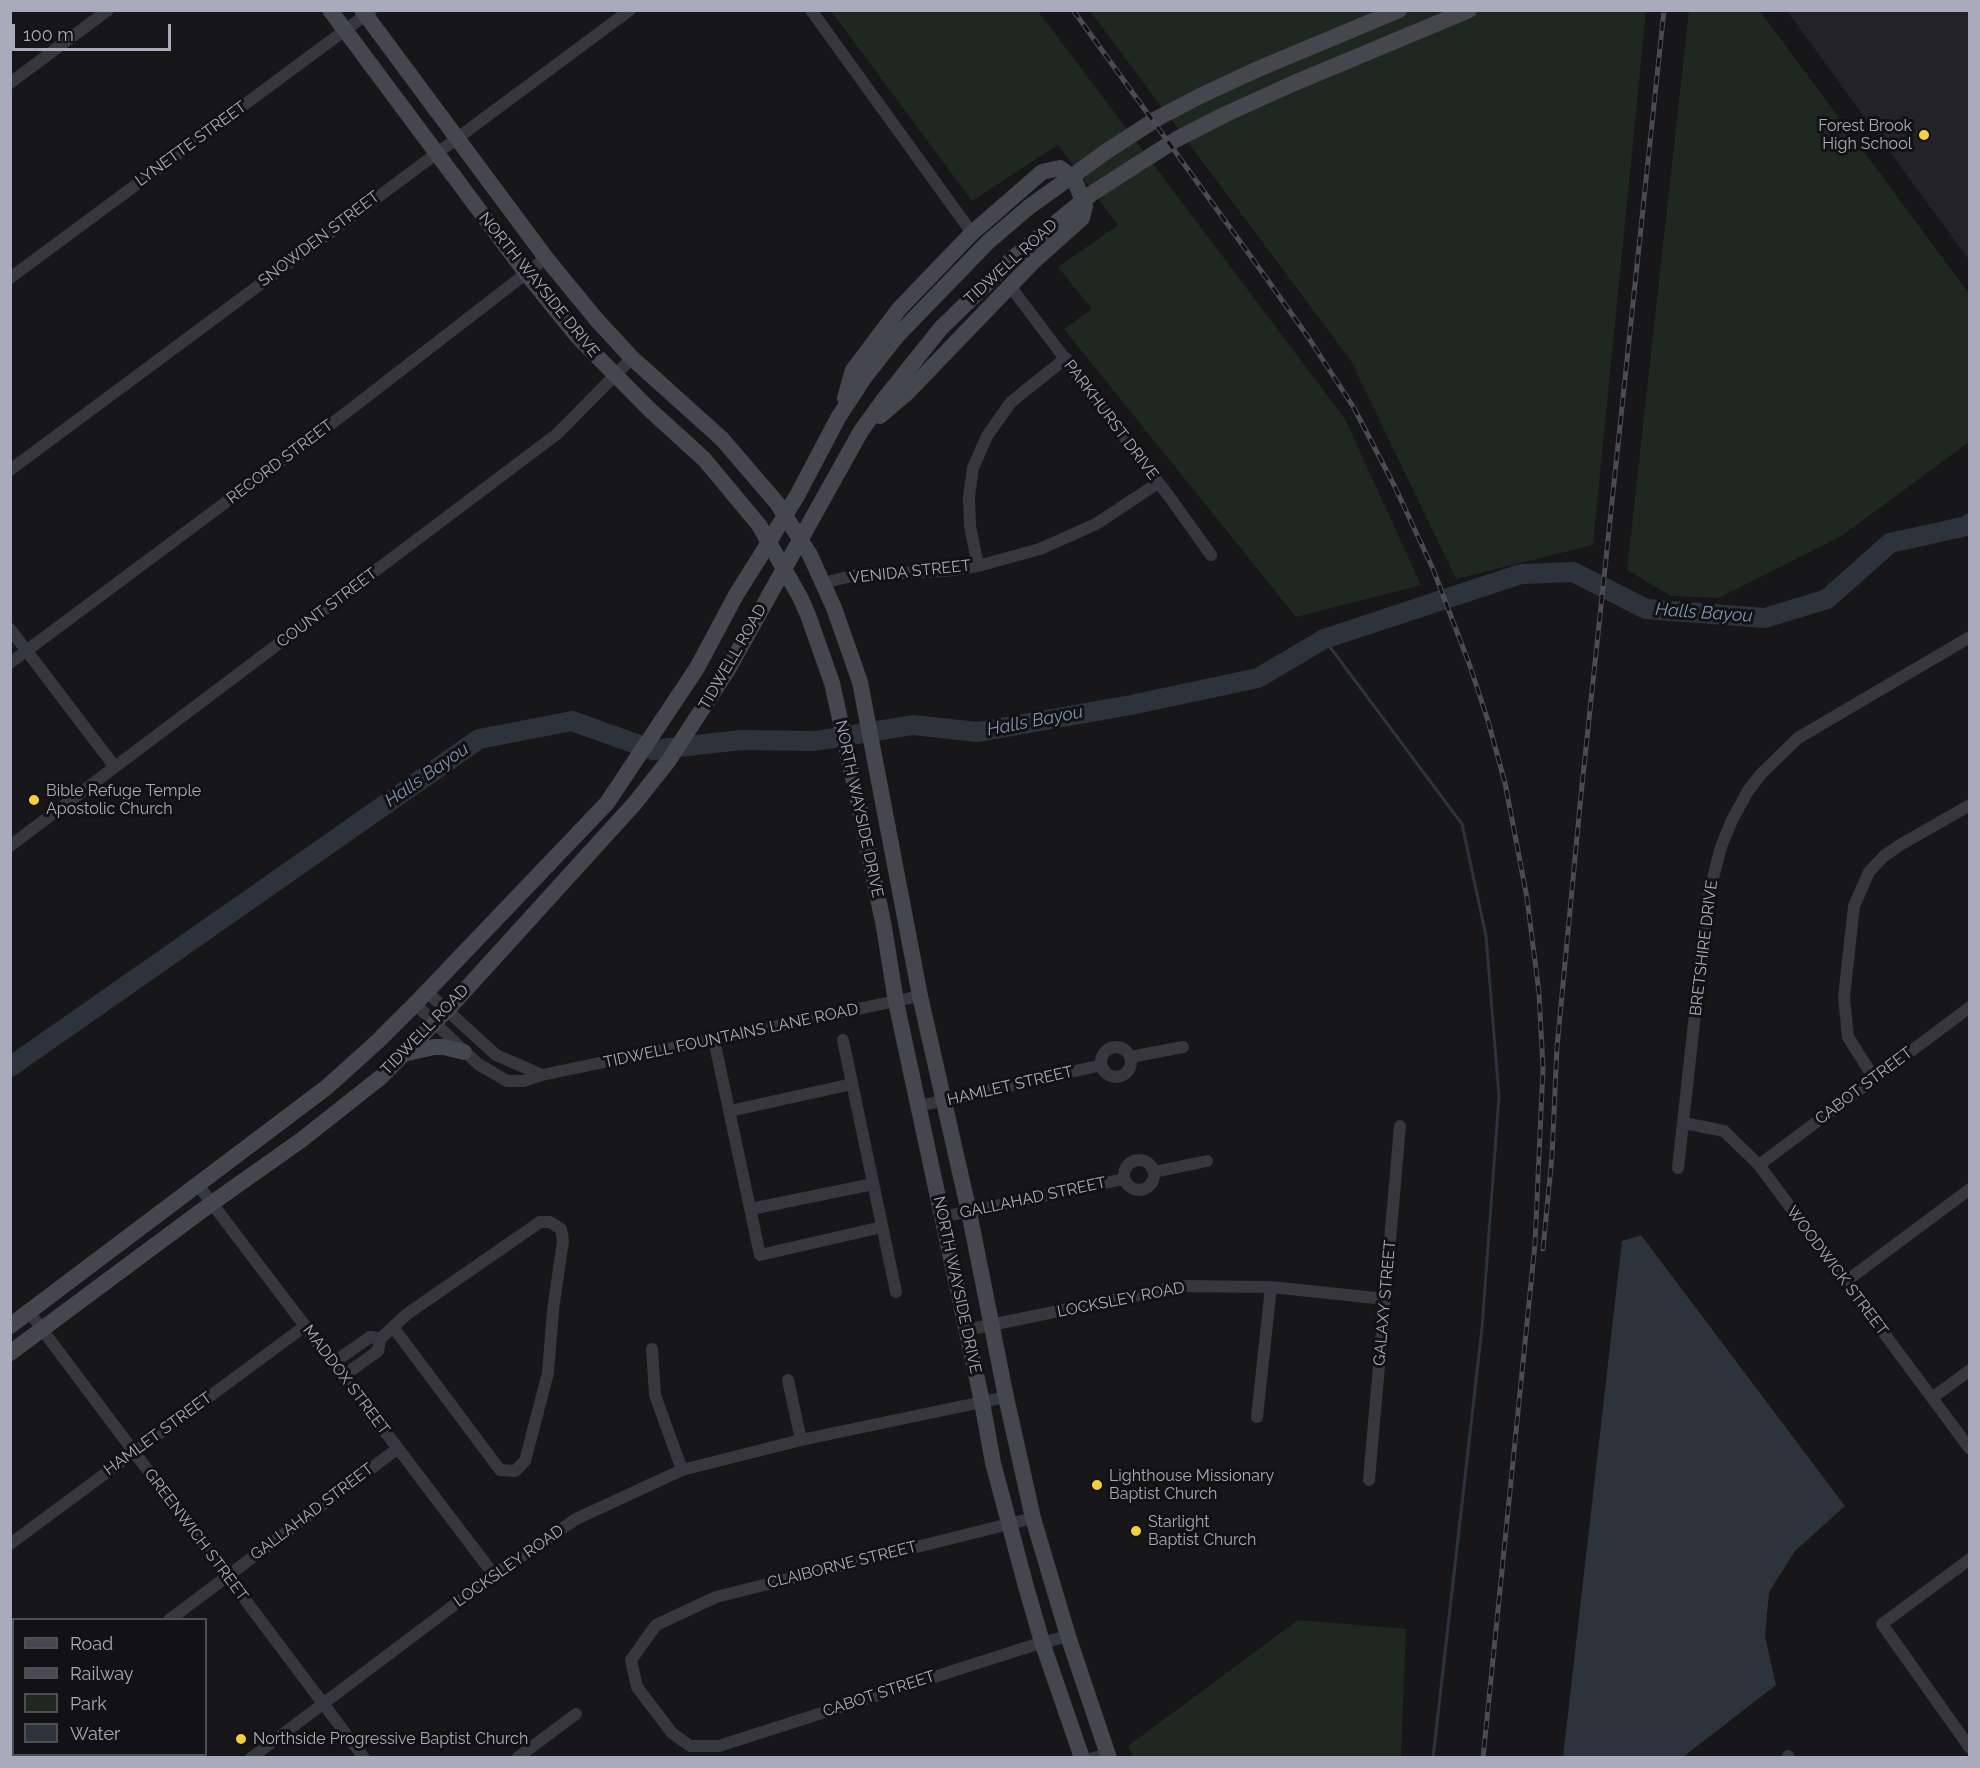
<!DOCTYPE html>
<style>
body{margin:0}
#map{position:relative;width:1980px;height:1768px;overflow:hidden;background:#171618;font-family:Raleway,sans-serif}
canvas{display:block}
.frame{position:absolute;inset:0;border:12px solid #a8abb9;pointer-events:none}
.legend{position:absolute;left:12px;top:1618px;width:195px;height:138px;box-sizing:border-box;background:#121113;border:2px solid #4e4f55;margin:0;padding:8px 10px;list-style:none;font-size:18px;color:#a8abb9}
.legend li{display:flex;align-items:center;gap:12px;height:30px}
.legend b{width:30px;border:2px solid #4e4f55}
.scale{position:absolute;left:12px;top:24px;width:159px;height:27px;box-sizing:border-box;border:3px solid #a8abb9;border-top:0;padding-left:8px;font-size:18px;line-height:21px;white-space:nowrap;color:#a8abb9;-webkit-text-stroke:4px #121113;paint-order:stroke}
</style>
<div id="map">
<canvas width="1980" height="1768"></canvas>
<div class="frame"></div>
<ul class="legend">
<li><b style="height:8px;background:#45464e"></b>Road</li>
<li><b style="height:8px;background:#4a4b53"></b>Railway</li>
<li><b style="height:16px;background:#1e2720"></b>Park</li>
<li><b style="height:16px;background:#2c333d"></b>Water</li>
</ul>
<div class="scale">100 m</div>
</div>
<script>
const ctx = document.querySelector('canvas').getContext('2d');
ctx.lineJoin = 'round';
function fillPath(path, color) { ctx.fillStyle = color; ctx.fill(path, 'evenodd'); }
const toPath = rows => new Path2D(rows.map(r => 'M' + r).join(''));
function trace(path, color, width, dash) { ctx.strokeStyle = color; ctx.lineWidth = width; ctx.lineCap = dash ? 'butt' : 'round'; ctx.setLineDash(dash || []); ctx.stroke(path); }
function label(font, color, halo, rows, align = 'center') {
  ctx.font = font + ' Raleway,sans-serif'; ctx.lineWidth = 6; ctx.setLineDash([]); ctx.textBaseline = 'middle'; ctx.strokeStyle = halo; ctx.fillStyle = color; for (const [text, x, y, turn = 0] of rows) {
    ctx.save(); ctx.translate(x, y); ctx.rotate((+turn || 0) * Math.PI / 180); ctx.textAlign = isNaN(turn) ? turn : align; if (halo) ctx.strokeText(text, 0, 0); ctx.fillText(text, 0, 0); ctx.restore();
  }
}
const built = toPath([
 [1787,11,1969,11,1969,260]
]);
const green = toPath([
 [831,11,1038,11,1345,419,1421,585,1296,617,1064,329,1092,309,1058,267,1118,225,1058,145,972,201],
 [1090,11,1646,11,1593,545,1456,579,1351,361],
 [1689,11,1760,11,1970,295,1969,442,1843,535,1719,598,1671,596,1627,570],
 [1298,1620,1406,1629,1401,1757,1133,1757,1128,1746]
]);
const water = toPath([
 [1641,1235,1845,1506,1795,1551,1769,1592,1765,1636,1776,1685,1683,1757,1563,1757,1622,1241]
]);
const stream = toPath([
 [1324,639,1462,824,1486,936,1499,1096,1482,1328,1433,1758]
]);
const river = toPath([
 [10,1067,479,739,572,721,653,750,741,740,815,741,913,725,978,732,1131,705,1258,678,1324,639,1521,574,1573,572,1646,609,1765,618,1827,599,1890,543,1967,526,1970,523]
]);
const minor = toPath([
 [811,10,972,233],
 [10,83,108,10],
 [10,278,371,11],
 [1010,286,1171,499,1211,555],
 [10,470,630,10],
 [978,566,970,526,969,497,973,468,987,436,1011,402,1066,358],
 [823,583,856,575,944,571,978,566,1040,549,1096,524,1158,483],
 [10,629,115,767],
 [10,663,347,412,546,258],
 [10,846,557,434,632,358],
 [427,992,496,1055,542,1075],
 [415,1004,478,1064,507,1081,523,1081,542,1075,920,996],
 [714,1040,760,1255,882,1227],
 [843,1040,896,1292],
 '1101 1062a15 15 0 1 1 30 0a15 15 0 1 1-30 0Z',
 [1130,1057,1183,1047],
 [1874,1078,1848,1037,1844,997,1854,906,1869,872,1884,856,1900,845,1970,805],
 [919,1106,1102,1065],
 [730,1111,852,1084],
 [1684,1123,1724,1131,1759,1165,1970,1449],
 '1124 1175a15 15 0 1 1 30 0a15 15 0 1 1-30 0Z',
 [1759,1165,1970,1007],
 [1678,1168,1708,897,1721,847,1732,820,1748,791,1761,774,1798,738,1970,637],
 [1154,1172,1207,1161],
 [198,1185,494,1575],
 [751,1209,873,1184],
 [942,1217,1124,1179],
 [1845,1282,1970,1189],
 [29,1312,364,1758],
 [966,1330,1181,1286,1271,1287,1385,1299],
 [652,1349,655,1395,682,1470],
 [333,1363,370,1337,380,1339],
 [343,1376,378,1351,380,1339,407,1314,540,1222,550,1222,561,1229,563,1241,553,1310,548,1373,525,1461,515,1471,500,1470,393,1327],
 [788,1380,801,1440],
 [1932,1398,1970,1370],
 [1257,1417,1271,1287],
 [1369,1480,1400,1126],
 [1033,1518,716,1597,656,1625,631,1660,637,1687,672,1733,690,1746,719,1746,1034,1645,1068,1636],
 [10,1544,305,1326],
 [1970,1559,1882,1624,1970,1748],
 [169,1620,397,1449],
 [10,1739,14,1737],
 [1788,1756,1789,1758],
 [251,1758,494,1575,576,1519,682,1470,801,1440,1006,1397],
 [517,1758,576,1714],
 [1093,1758,1107,1754]
]);
const secondary = toPath([
 [330,10,526,273,577,336,649,409,704,459,759,525,800,597,808,615,832,683,854,782,884,927,896,1002,982,1402,993,1463,1025,1583,1042,1642,1082,1758],
 [362,10,546,258,596,319,632,358,722,439,777,503,810,555,834,608,860,682,920,996,969,1212,1006,1397,1033,1518,1068,1636,1109,1758],
 [845,398,853,370,899,309,972,233,1042,172,1060,168,1074,179,1085,206,1082,218,1034,261,907,393,880,416],
 [403,1054,434,1047,444,1047,464,1052],
 [10,1326,327,1087,378,1041,415,1004,607,803,697,668,736,595,761,555,798,494,838,418,864,378,896,337,988,242,1029,207,1107,151,1158,118,1200,96,1258,69,1399,10],
 [10,1353,212,1203,300,1141,381,1077,447,1010,635,803,669,760,727,671,861,431,885,398,941,328,1012,259,1091,194,1177,139,1226,114,1292,84,1469,10]
]);
const rail = toPath([
 [1073,10,1262,272,1308,337,1354,408,1395,487,1433,569,1470,666,1488,721,1505,783,1527,898,1539,993,1543,1068,1535,1244,1483,1758],
 [1543,1249,1552,1156,1557,1047,1581,795,1664,10]
]);
const markers = [
 [1924,135,6,"#f7d130"],
 [34,800,6,"#f7d130"],
 [1097,1485,6,"#f7d130"],
 [1136,1531,6,"#f7d130"],
 [241,1739,6,"#f7d130"]
];
const poiNames = [
 ["Forest Brook",1912,126,"right"],
 ["High School",1912,144,"right"],
 ["Bible Refuge Temple",46,791],
 ["Apostolic Church",46,809],
 ["Lighthouse Missionary",1109,1476],
 ["Baptist Church",1109,1494],
 ["Starlight",1148,1522],
 ["Baptist Church",1148,1540],
 ["Northside Progressive Baptist Church",253,1739]
];
const streetNames = [
 ["LYNETTE STREET",191,144,-36],
 ["SNOWDEN STREET",319,239,-37],
 ["TIDWELL ROAD",1011,262,-42],
 ["NORTH WAYSIDE DRIVE",539,285,51],
 ["PARKHURST DRIVE",1111,420,53],
 ["RECORD STREET",280,462,-37],
 ["VENIDA STREET",910,572,-6],
 ["COUNT STREET",327,608,-37],
 ["TIDWELL ROAD",733,657,-60],
 ["NORTH WAYSIDE DRIVE",859,809,78],
 ["BRETSHIRE DRIVE",1704,948,-83],
 ["TIDWELL ROAD",425,1030,-46],
 ["TIDWELL FOUNTAINS LANE ROAD",731,1036,-12],
 ["HAMLET STREET",1010,1086,-13],
 ["CABOT STREET",1864,1086,-37],
 ["GALLAHAD STREET",1033,1198,-12],
 ["WOODWICK STREET",1837,1271,53],
 ["NORTH WAYSIDE DRIVE",957,1285,78],
 ["LOCKSLEY ROAD",1121,1300,-11],
 ["GALAXY STREET",1385,1303,-85],
 ["MADDOX STREET",346,1380,53],
 ["HAMLET STREET",158,1434,-36],
 ["GALLAHAD STREET",312,1512,-37],
 ["GREENWICH STREET",196,1535,53],
 ["CLAIBORNE STREET",842,1565,-14],
 ["LOCKSLEY ROAD",509,1566,-35],
 ["CABOT STREET",879,1694,-18]
];
const waterNames = [
 ["Halls Bayou",1704,613,4],
 ["Halls Bayou",1035,721,-11],
 ["Halls Bayou",427,775,-35]
];
fillPath(built, '#232226');
fillPath(green, '#1e2720');
fillPath(water, '#2c333d');
trace(stream, '#2c333d', 3);
trace(river, '#2c333d', 20);
trace(minor, '#37373e', 12);
trace(secondary, '#45464e', 16);
trace(rail, '#4a4b53', 5);
trace(rail, '#121113', 3, [9]);
for (const [x, y, r, color] of markers) { const dot = new Path2D(); dot.arc(x, y, r, 0, 2 * Math.PI); ctx.fillStyle = color; ctx.fill(dot); trace(dot, '#121113', 2); }
label('16px', '#a8abb9', '#121113', poiNames, 'left');
label('16px', '#a8abb9', '#121113', streetNames);
label('italic 18px', '#7e93b5', '#121113', waterNames);
</script>
